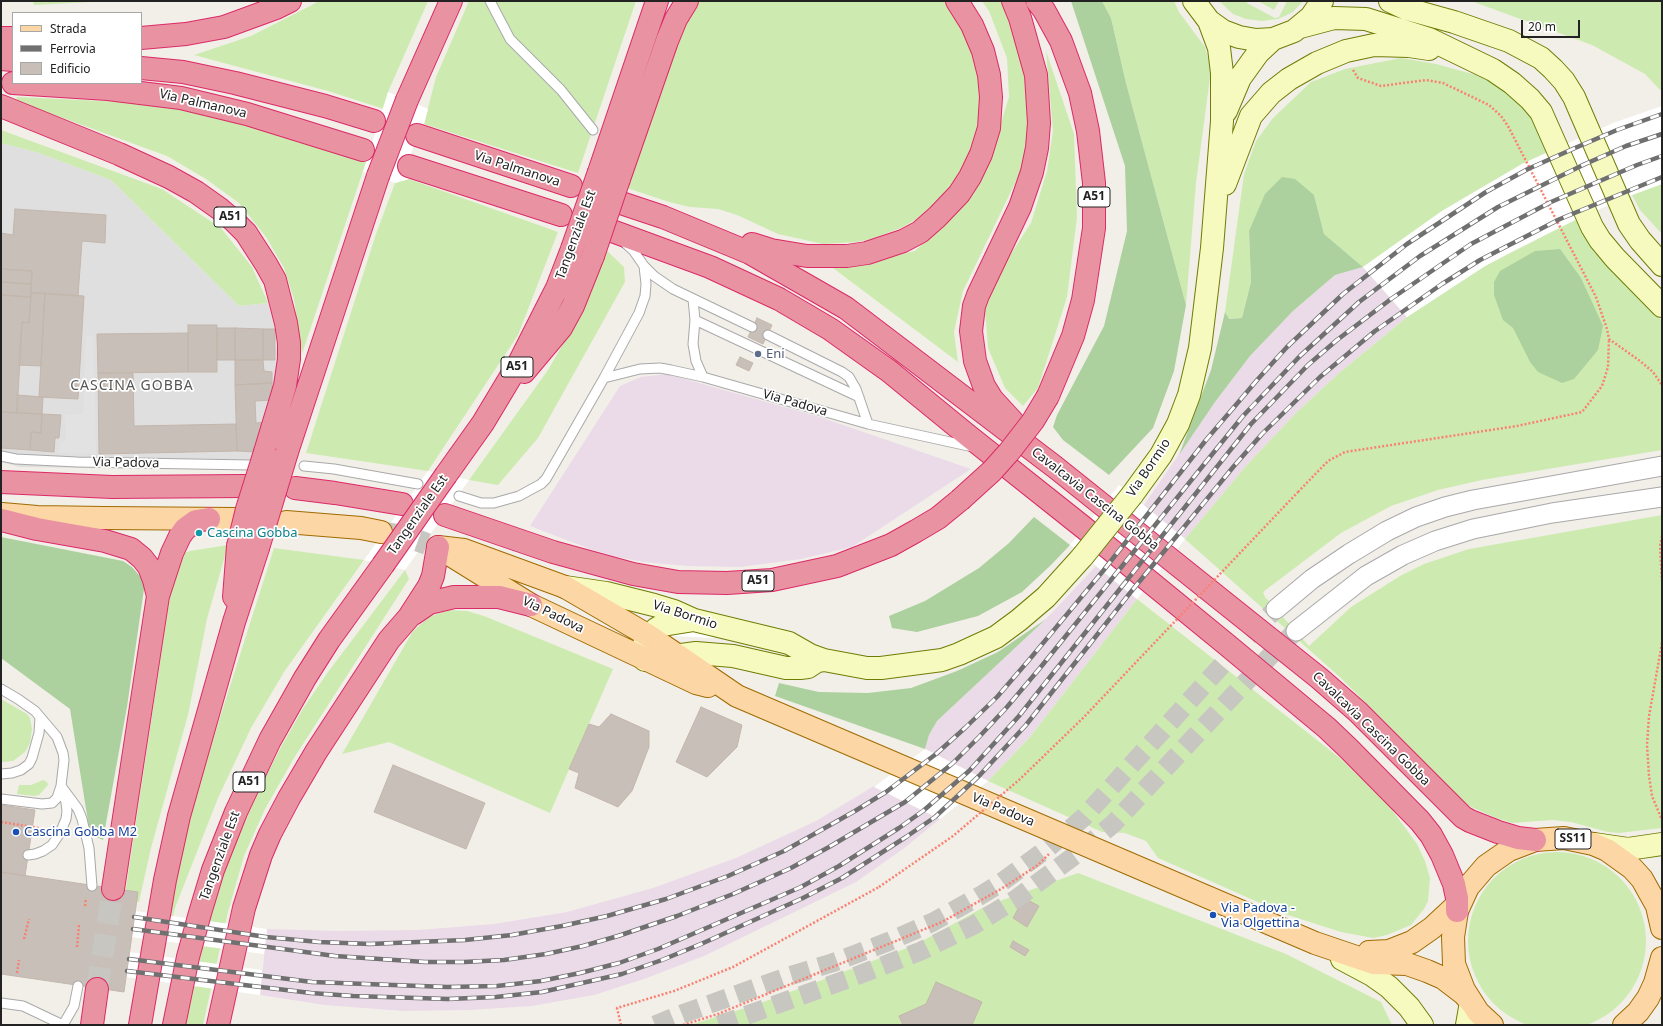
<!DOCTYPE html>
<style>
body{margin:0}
#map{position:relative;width:1663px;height:1026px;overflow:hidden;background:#f2efe9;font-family:"Noto Sans",sans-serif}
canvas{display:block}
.frame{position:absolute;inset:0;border:2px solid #222;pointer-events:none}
.legend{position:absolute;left:12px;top:12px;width:130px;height:72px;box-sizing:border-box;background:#fff;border:1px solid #a7a7a7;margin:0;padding:5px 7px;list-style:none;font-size:12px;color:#222}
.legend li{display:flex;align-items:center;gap:8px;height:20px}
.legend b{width:20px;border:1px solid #a7a7a7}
.scale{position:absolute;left:1521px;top:20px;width:59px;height:18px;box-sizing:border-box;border:2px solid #222;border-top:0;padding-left:5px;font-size:12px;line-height:14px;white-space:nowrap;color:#222;-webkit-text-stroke:3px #fff;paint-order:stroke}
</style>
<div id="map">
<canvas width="1663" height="1026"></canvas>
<div class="frame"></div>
<ul class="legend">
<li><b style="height:5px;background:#fcd6a4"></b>Strada</li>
<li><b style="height:5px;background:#707070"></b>Ferrovia</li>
<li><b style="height:11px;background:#c7bfb8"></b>Edificio</li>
</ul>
<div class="scale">20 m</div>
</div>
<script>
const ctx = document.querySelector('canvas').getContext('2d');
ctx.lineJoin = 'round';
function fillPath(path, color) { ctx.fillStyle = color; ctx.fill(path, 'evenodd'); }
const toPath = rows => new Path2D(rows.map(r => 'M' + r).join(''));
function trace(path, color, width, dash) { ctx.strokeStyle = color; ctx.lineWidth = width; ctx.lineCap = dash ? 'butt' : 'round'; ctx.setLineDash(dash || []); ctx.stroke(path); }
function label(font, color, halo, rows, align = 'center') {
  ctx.font = font + ' "Noto Sans",sans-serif'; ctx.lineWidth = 3.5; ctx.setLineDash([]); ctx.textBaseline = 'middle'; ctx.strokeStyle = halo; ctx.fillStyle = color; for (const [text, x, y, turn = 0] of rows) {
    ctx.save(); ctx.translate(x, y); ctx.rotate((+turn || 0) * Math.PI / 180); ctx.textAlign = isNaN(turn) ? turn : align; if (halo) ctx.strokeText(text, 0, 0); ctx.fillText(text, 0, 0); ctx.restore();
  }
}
const residential = toPath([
 [1,143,39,153,111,180,239,306,268,303,275,329,278,366,278,376,251,470,20,467,1,462]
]);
const industrial = toPath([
 [1363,267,1407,317,1338,374,1296,413,1246,466,1185,539,1144,505,1215,402,1250,356,1293,311,1335,275],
 [667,374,820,417,971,469,852,547,801,559,740,567,687,566,643,562,612,556,590,549,530,526,620,386,641,377],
 [1096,566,1137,599,1030,737,988,781,925,749,929,735,937,721,1046,619],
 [874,786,940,819,903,849,856,882,704,956,644,979,594,995,532,1006,469,1010,403,1011,325,1005,260,995,267,929,338,931,418,930,494,924,567,912,653,888,736,858,816,821]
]);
const grass = toPath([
 [33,1,109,1,34,5],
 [318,1,428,1,388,92,384,109,328,91,194,55,251,36,312,5],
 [469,1,636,1,578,173,424,124,436,77],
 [697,1,948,1,955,10,979,66,981,120,970,155,960,172,944,196,915,220,903,227,872,239,856,242,823,244,778,234,737,215,718,209,690,207,669,202,624,187,638,138,683,29],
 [982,1,1003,1,1010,12,1026,78,1029,119,1029,154,963,291,954,332,958,362,833,268,915,251,969,197,987,168,1009,97,1007,58,989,11],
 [1102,1,1174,1,1179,12,1205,47,1211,70,1196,183,1186,305,1126,83,1111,18],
 [1219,1,1247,1,1247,3,1275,18,1279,17,1287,1,1303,1,1293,12,1285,16,1278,19,1262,21,1246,19,1233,14],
 [1258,1,1279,1,1274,10],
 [1471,1,1662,1,1662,89,1660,90,1645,74,1592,45],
 [1046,51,1074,134,1077,217,1067,297,1038,388,1023,406,1005,388,988,348,985,309,1003,266,1031,223,1047,171,1053,131],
 [1401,58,1436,64,1476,75,1507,90,1536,120,1552,150,1522,164,1442,211,1363,267,1324,234,1314,195,1249,231,1251,282,1242,318,1228,319,1225,312,1244,174,1256,141,1273,118,1311,82,1345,69],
 [17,97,125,102,168,106,227,119,367,159,302,354,294,299,284,268,266,237,239,203,206,179,167,156,16,101],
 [1,130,162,189,221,228,252,267,268,303,239,306,111,180,39,153,1,143],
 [409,179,558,232,518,335,428,471,306,453,376,234,395,183],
 [1662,184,1662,234,1640,210,1632,195],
 [1577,219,1593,251,1662,321,1662,450,1482,480,1438,490,1391,506,1341,533,1263,592,1265,597,1309,646,1351,607,1400,576,1424,564,1469,549,1662,515,1662,828,1619,833,1608,832,1571,822,1552,820,1512,823,1496,818,1467,805,1342,679,1185,539,1246,466,1296,413,1338,374,1407,317,1485,266],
 [604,248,624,267,625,282,538,438,498,485,469,480,548,370,568,335],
 [228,545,207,619,188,715,151,848,139,902,124,901,173,576,184,553,190,551],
 [274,548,364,560,284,672,251,728,218,798,175,908,152,1006,182,837],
 [405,570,409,579,294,758,265,809,244,856,228,912,203,1025,185,1025,209,919,231,852,264,780,282,745,304,707,328,672],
 [1137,599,1340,758,1387,803,1417,844,1425,861,1430,878,1428,901,1424,909,1411,925,1387,935,1373,938,1341,932,1285,914,1158,858,1146,841,1125,833,1102,832,988,781,1030,737],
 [448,610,467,611,484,616,613,669,550,813,389,742,342,754,413,631,429,617],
 [1,699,27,714,30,718,32,729,30,743,25,752,13,761,4,762,1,762],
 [43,780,47,782,48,785,39,795,34,796,17,794,19,785,31,785],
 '1468 941a89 89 0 1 1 178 0a89 89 0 1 1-178 0Z',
 [1078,873,1286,954,1381,1002,1392,1025,690,1025,758,1004,915,945,986,906]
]);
const forest = toPath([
 [1071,1,1102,1,1111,18,1126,83,1186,305,1174,371,1153,428,1109,475,1063,440,1053,427,1057,415,1104,326,1127,231,1125,166],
 [1282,177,1295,179,1314,195,1324,234,1363,267,1335,275,1293,311,1250,356,1215,402,1179,455,1211,370,1225,312,1229,319,1242,318,1251,282,1249,231,1265,194],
 [1560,249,1581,278,1603,326,1598,350,1574,379,1562,383,1538,372,1530,362,1513,328,1503,320,1494,295,1494,282,1500,271,1535,251],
 [1034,517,1070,545,1051,565,1022,592,978,616,917,632,892,628,889,616,925,601,979,568,1009,543],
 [1,537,123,561,132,567,145,582,127,707,103,840,90,834,70,709,1,658],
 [1046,619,937,721,929,735,925,749,775,696,779,683,819,692,868,693,911,688,957,671,998,652]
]);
const parking = toPath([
 [86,336,93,336,96,454,59,453,60,442,66,441,65,415,83,414]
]);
const pier = toPath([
 [388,92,428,109,424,124,417,135,411,154,409,179,395,183,378,176,363,172],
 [1662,106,1662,184,1632,195,1577,219,1513,251,1485,266,1407,317,1363,267,1442,211,1522,164,1613,123],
 [428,471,469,480,405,570,364,560],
 [1119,485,1185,539,1137,599,1070,545],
 [674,629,713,634,716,637,713,638,674,636,671,635],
 [925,749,988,781,940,819,874,787],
 [135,911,267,929,264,954,131,937],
 [129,952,262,970,260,995,126,977]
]);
const building = toPath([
 [15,209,106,215,105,243,82,241,78,296,31,293,32,271,1,269,1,233,13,235,15,209],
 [1,269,32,271,31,284,1,282,1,269],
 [1,282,31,284,31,297,1,295,1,282],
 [31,293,45,293,41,366,19,365,22,322,29,323,31,293],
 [45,293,84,296,78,399,39,397,45,293],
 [1,295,31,297,29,323,22,322,17,413,1,412,1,295],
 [757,318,772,325,763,344,748,337,757,318],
 [188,325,217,325,217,372,188,372,188,325],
 [217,328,235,328,235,360,217,360,217,328],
 [235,328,263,329,263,360,235,360,235,328],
 [263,329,275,329,275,360,263,360,263,329],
 [188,333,188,372,98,373,97,334,188,333],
 [740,357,753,363,749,371,736,365,740,357],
 [235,360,263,360,264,371,272,372,272,383,235,385,235,360],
 [98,373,133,373,134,426,236,424,237,451,99,454,98,373],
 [272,383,273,400,255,401,256,423,265,422,257,452,237,451,235,385,272,383],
 [17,395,43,397,42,414,17,413,17,395],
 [1,412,42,414,41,433,31,432,30,450,1,448,1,412],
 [42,414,61,415,59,438,55,438,54,452,30,450,31,432,41,433,42,414],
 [701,707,742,725,737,747,707,777,676,762,701,707],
 [611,714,649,731,649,747,632,791,618,807,575,788,579,773,569,769,589,724,599,727,611,714],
 [393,765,485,803,466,849,374,812,393,765],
 [1,805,35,810,25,876,1,872,1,805],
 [1,872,138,892,124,992,1,974,1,872],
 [1024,898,1039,906,1027,927,1013,918,1024,898],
 [1013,941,1029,950,1025,956,1010,947,1013,941],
 [936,982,982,1002,972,1025,903,1025,899,1016,926,1004,936,982]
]);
const streetTunnel = toPath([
 [655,1025,682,1014,789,976,832,963,890,941,933,922,978,897,999,884,1048,848,1084,817,1253,631,1276,609],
 [719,1025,856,976,921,951,974,925,1016,899,1078,853,1113,824,1272,654,1296,631]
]);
const primaryTunnel = toPath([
 [386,533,408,537,427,544]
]);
const highwayTunnel = toPath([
 [97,989,113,889]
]);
const path = toPath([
 [1353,70,1358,78,1381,86,1426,80,1443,83,1489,105,1501,116,1508,126,1596,297,1607,329,1609,339,1640,361,1653,372,1662,385],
 [1298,492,1328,461,1345,452,1517,426,1582,412,1602,386,1608,367,1609,339],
 [1662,536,1660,546,1662,581],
 [1662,643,1649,716,1647,745,1649,776,1652,796,1662,820],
 [1,822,39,828],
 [85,906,86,898],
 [24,939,29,919],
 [77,947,79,925],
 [17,973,19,960],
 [621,1025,617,1008,674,991,733,967,879,887],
 [683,1025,718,1014,942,922,1001,889,1038,865,1050,853]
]);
const lane = toPath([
 [490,1,510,39,561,90,593,130],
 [644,266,654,276,673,289,752,327],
 [693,299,695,320,859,397],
 [695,320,693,344,696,361,703,377],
 [768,335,842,372,849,377,856,389,868,424],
 [604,378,640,369,660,368,671,370,703,377,868,424,973,447],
 [1,456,16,459,77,462,251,465],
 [304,466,334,469,418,484],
 [459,496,481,503,494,503,519,496,541,484,546,479,604,378,639,313,645,296,646,284,644,266,633,250,626,244],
 [1,689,18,699,35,711,57,737,63,753,64,760,61,786,57,798,52,803,42,804,1,799],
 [1,774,12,773,21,770,29,764,32,758,39,733,40,717],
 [61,786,78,809,82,819,89,848,92,886],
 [28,855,35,854,43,851,52,845,60,833,66,819,67,811,66,803,63,791],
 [1,1003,23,1006,63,1025],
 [63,1025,74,1006,78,986]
]);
const street = toPath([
 [1276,609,1312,579,1349,554,1387,531,1416,517,1445,507,1473,500,1662,466],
 [1296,631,1366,576,1403,555,1435,541,1473,529,1552,513,1662,497]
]);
const secondary = toPath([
 [1194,1,1209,21,1223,31,1239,37,1256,40,1273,39,1294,31,1311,17,1322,1],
 [1390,1,1407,9,1454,22,1509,41,1541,58,1553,69,1564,81,1574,97,1629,224,1640,240,1662,265],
 [1300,27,1334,18,1366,19,1429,39,1493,70,1512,83,1530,99,1541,112,1592,227,1600,240,1615,258,1662,306],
 [1226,111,1240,78,1258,53,1273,39],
 [1225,184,1251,116,1271,93,1289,79,1317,63,1346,51,1374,45,1409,46,1429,49],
 [1132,495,1161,455,1178,424,1189,395,1200,348,1212,248,1222,121,1222,73,1219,48,1209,21],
 [565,587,606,593,654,605,674,611,694,620,789,643,810,655,824,660,867,668,881,668,942,660,959,654,996,637,1019,620,1046,597,1083,556],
 [694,620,663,625,656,629,645,640,644,649,645,660,696,653,733,656,786,668,800,668,808,667,817,661,824,660],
 [1594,844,1628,849,1662,844],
 [1342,959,1372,975,1389,987,1409,1007,1422,1025],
 [1467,1025,1471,1002]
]);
const primary = toPath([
 [2,514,37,517,104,518,236,519],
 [286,522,361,528,381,532],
 [438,547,464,550,565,587,649,636,737,696,1315,943,1374,963,1407,964,1427,971,1443,978,1464,994,1471,1002],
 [444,551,531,605,696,683,708,686],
 [1369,952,1389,951,1412,942,1432,928,1460,902],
 [1492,1025,1478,1012,1464,990,1454,964,1453,937,1457,911,1468,887,1486,866,1509,850,1535,840,1564,838,1593,844,1607,850,1632,868,1642,879,1657,906,1662,928],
 [1624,1025,1638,1012,1648,998,1655,983,1662,958]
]);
const highway = toPath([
 [1013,1,1020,18,1036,75,1039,123,1037,148,1032,172,1020,207,978,295,974,306,971,331,975,361,984,386,992,399,1014,423],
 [1037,1,1044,10,1061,41,1080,93,1088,131,1094,183,1094,228,1083,300,1073,336,1048,396],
 [1,38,13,38],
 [141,38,186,34,224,27,276,8,290,1],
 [1,59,13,60],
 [141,68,183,72,235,83,325,106,374,121],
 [13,83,108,89,181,98,247,114,363,150],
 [407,100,451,1],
 [1,106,119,154,169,177,196,192,220,209,234,221,246,233,266,264,275,280,286,323,289,343,289,359,285,386,265,452],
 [417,135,571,186],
 [409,166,561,215],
 [599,172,657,1],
 [619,179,667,41,676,19,687,1],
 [621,203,663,217,750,253,846,308,1055,467,1319,678,1358,712,1463,817,1470,821,1498,832,1518,838,1535,840],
 [612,231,710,267,779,299,830,329,889,371,966,434,1083,527,1226,644,1327,728,1349,749,1420,821,1431,835,1442,855,1454,884,1457,898,1457,911],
 [752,244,771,250,807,256,847,256,867,253,903,241,920,232,937,217,959,194,970,177,981,154,989,128,991,97,989,75,983,51,972,25,957,1],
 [524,372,561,328,573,306,593,256],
 [287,452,378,176],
 [446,475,483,423,519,363,557,288,572,249],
 [1,482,112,487,245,486],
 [295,488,335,493,402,504],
 [445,515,553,552,633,574,678,582,727,583,772,580,837,566,891,545,916,531,938,518,960,500],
 [1,520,37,529,105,541,131,549,142,558,149,567,154,580,158,596],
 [234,597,238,546],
 [413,614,429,603,454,597,499,597,531,605],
 [113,889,158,596,172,553,180,536,185,529,196,521,209,519],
 [92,1025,97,989],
 [140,1025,165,880,179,816,234,622,258,548],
 [174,1025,188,957,200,913,213,870,236,812,270,740,305,678,329,640,383,565],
 [218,1025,244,908,261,855,270,834,289,798,316,752,389,640,409,617,429,586,433,576,438,547]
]);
const rail = toPath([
 [134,917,266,937,319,942,370,944,465,940,512,935,562,926,607,916,666,899,728,876,784,851,855,811,886,792,936,754,965,728,997,697,1029,660,1103,571,1206,440,1258,379,1287,347,1343,294,1407,244,1486,192,1528,169,1575,148,1617,130,1662,114],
 [133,929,335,956,425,962,464,962,504,960,546,954,583,946,618,936,677,916,733,894,791,868,829,847,905,802,953,763,979,737,1007,707,1040,668,1243,416,1300,356,1359,302,1420,256,1498,207,1583,165,1626,146,1662,134],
 [129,959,312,982,447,987,497,986,541,981,580,973,619,963,658,949,801,887,839,866,899,828,923,811,969,771,1019,716,1251,424,1308,365,1337,340,1391,299,1471,244,1551,202,1637,165,1662,156],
 [127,971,311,993,353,996,448,999,496,997,542,992,622,974,662,960,701,944,803,898,842,878,906,837,935,817,979,776,1026,725,1130,593,1234,466,1262,434,1320,377,1375,331,1442,284,1480,260,1560,219,1662,177]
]);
const pathBridge = toPath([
 [879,887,953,836,1019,780,1083,718,1298,492]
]);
const secondaryBridge = toPath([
 [1083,556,1132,495]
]);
const highwayBridge = toPath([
 [378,176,407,100],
 [572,249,599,172],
 [593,256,619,179],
 [960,500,992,471,1009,452,1033,421,1048,396],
 [238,546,247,509,265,452],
 [258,548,287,452],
 [383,565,446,475]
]);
const markers = [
 [758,354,4,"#5c6f8a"],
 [199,533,4,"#0f9aa8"],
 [16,832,4,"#1a4fb4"],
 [1213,915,4,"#1a4fb4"]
];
const shields = [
 [1094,197,32],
 [230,217,32],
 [517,367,32],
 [758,581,32],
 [249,782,32],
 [1573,839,36]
];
const shieldNames = [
 ["A51",1094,197],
 ["A51",230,217],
 ["A51",517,367],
 ["A51",758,581],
 ["A51",249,782],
 ["SS11",1573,839]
];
const streetNames = [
 ["Via Palmanova",203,104,13],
 ["Via Palmanova",517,169,18],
 ["Tangenziale Est",576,235,-70],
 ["Via Padova",795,403,16],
 ["Via Padova",126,463,1],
 ["Via Bormio",1149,468,-56],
 ["Cavalcavia Cascina Gobba",1095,499,38],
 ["Tangenziale Est",418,515,-55],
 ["Via Padova",553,615,26],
 ["Via Bormio",685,615,18],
 ["Cavalcavia Cascina Gobba",1371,729,44],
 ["Via Padova",1003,810,23],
 ["Tangenziale Est",220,856,-70]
];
const serviceNames = [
 ["Eni",766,354]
];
const cultureNames = [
 ["Cascina Gobba",207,533]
];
const transitNames = [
 ["Cascina Gobba M2",24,832],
 ["Via Padova -",1221,908],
 ["Via Olgettina",1221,923]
];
const neighbourhoodNames = [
 ["CASCINA GOBBA",132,386]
];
fillPath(residential, '#e0dfdf');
fillPath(industrial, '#ebdbe8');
fillPath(grass, '#cdebb0');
fillPath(forest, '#add19e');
fillPath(parking, '#e2e2e2');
fillPath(pier, '#fff');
fillPath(building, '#c7bfb8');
trace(building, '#c4b6ab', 1);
trace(streetTunnel, '#c8c6c1', 19, [19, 10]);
trace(primaryTunnel, '#c8c6c1', 22, [22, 11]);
trace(highwayTunnel, '#c8c6c1', 22, [22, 11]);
trace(lane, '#a9a9a9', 11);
trace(street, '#a9a9a9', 21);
trace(secondary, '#707d05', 24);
trace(primary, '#a06b00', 24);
trace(highway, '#dc2a67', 24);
trace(path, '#fa8072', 2.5, [2, 2]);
trace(lane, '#fff', 9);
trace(street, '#fff', 19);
trace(secondary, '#f7fabf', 22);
trace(primary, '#fcd6a4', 22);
trace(highway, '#e892a2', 22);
trace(rail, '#707070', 4.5);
trace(rail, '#fff', 3, [9]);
trace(secondaryBridge, '#707d05', 24, []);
trace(highwayBridge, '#dc2a67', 24, []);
trace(pathBridge, '#fa8072', 2.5, [2, 2]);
trace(secondaryBridge, '#f7fabf', 22);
trace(highwayBridge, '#e892a2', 22);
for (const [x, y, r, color] of markers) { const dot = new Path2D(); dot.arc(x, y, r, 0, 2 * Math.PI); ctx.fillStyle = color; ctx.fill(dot); trace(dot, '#fff', 1.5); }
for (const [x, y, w] of shields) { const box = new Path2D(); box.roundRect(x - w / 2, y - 10, w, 20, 3); ctx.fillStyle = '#fff'; ctx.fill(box); trace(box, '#222', 1); }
label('bold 12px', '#222', null, shieldNames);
label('13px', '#222', '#fff', streetNames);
label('13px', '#4e5e75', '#fff', serviceNames, 'left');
label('13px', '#0d838f', '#fff', cultureNames, 'left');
label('13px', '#164399', '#fff', transitNames, 'left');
ctx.letterSpacing = '1px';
label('14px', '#555', '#fff', neighbourhoodNames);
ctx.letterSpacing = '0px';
</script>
